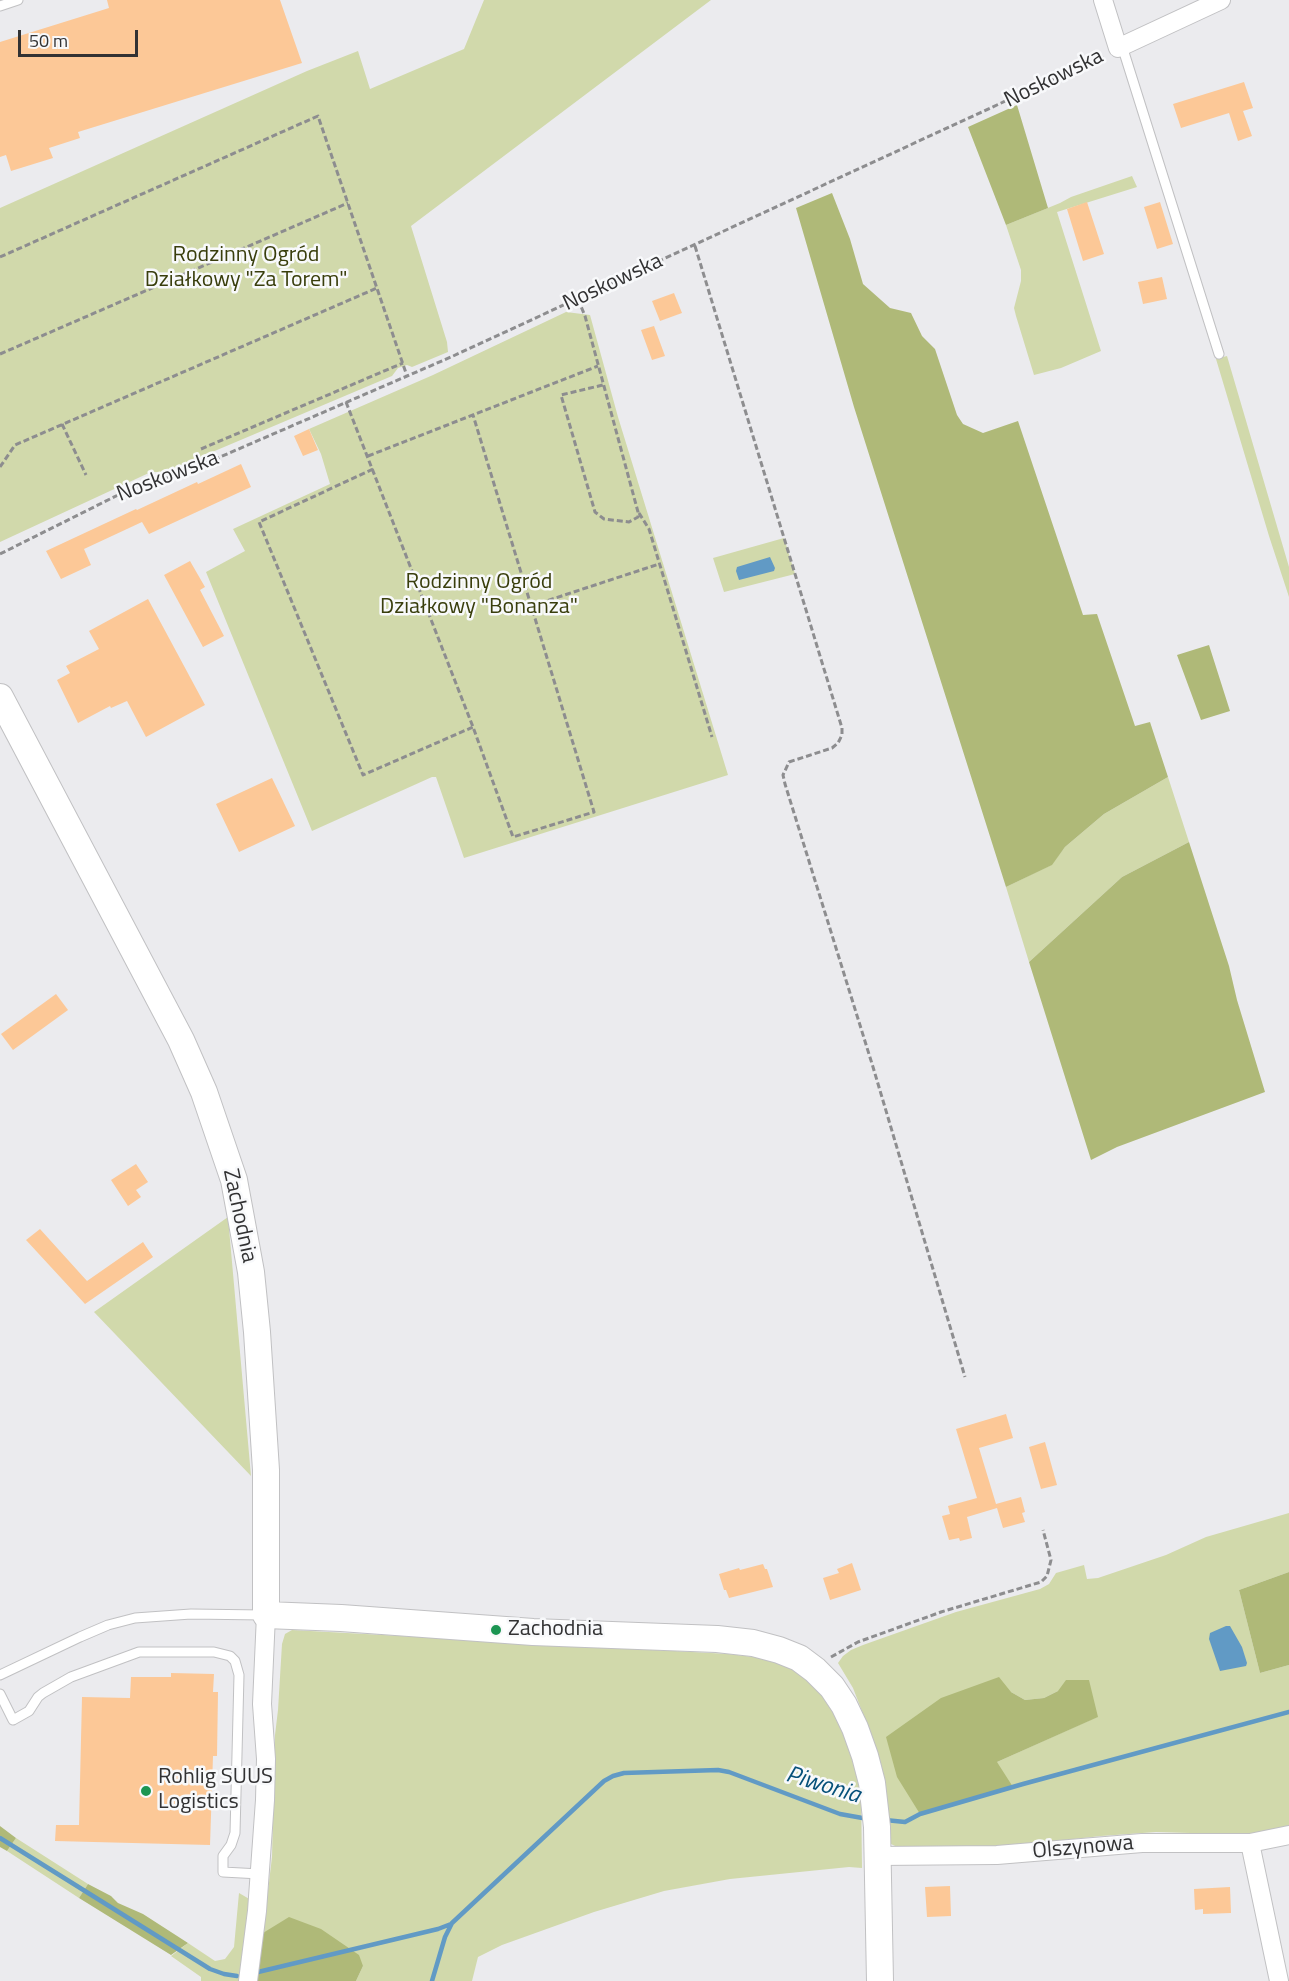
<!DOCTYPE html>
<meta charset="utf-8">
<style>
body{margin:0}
#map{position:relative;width:1289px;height:1981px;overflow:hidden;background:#ebebee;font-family:"Titillium Web",sans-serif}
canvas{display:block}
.scale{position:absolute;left:18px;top:30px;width:120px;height:27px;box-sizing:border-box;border:3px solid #323233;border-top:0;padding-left:8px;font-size:18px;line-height:21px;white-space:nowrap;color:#323233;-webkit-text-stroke:4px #f8f9fb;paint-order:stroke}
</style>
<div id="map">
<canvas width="1289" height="1981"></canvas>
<div class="scale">50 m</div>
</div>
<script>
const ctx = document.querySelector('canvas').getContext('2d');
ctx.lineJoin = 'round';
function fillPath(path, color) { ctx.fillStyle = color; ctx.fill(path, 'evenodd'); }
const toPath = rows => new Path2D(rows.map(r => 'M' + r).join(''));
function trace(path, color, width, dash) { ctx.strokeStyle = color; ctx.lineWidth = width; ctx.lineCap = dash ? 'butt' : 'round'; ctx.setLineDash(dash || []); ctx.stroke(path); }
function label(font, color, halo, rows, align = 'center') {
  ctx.font = font + ' "Titillium Web",sans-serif'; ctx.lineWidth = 5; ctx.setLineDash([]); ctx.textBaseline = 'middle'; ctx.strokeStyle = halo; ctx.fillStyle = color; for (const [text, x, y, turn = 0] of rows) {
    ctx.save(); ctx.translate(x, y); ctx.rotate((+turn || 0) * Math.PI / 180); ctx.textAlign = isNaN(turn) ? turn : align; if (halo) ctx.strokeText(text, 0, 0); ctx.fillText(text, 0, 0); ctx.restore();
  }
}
const green = toPath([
 [484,0,711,0,411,226,447,342,448,352,412,367,407,365,398,368,392,376,165,472,151,472,0,542,0,208,307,71,358,51,370,89,464,49],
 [1132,176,1137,187,1057,212,1101,351,1061,368,1034,375,1016,316,1014,308,1021,281,1021,270,1006,225,1060,203,1071,197],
 [566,312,590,315,618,417,728,775,464,858,436,777,432,777,312,831,206,572,245,551,233,529,330,484,321,454,309,429,433,375],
 [1227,356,1289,567,1289,597,1269,536,1216,359],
 [784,538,795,574,724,592,713,558],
 [1168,777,1189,842,1122,877,1029,962,1006,887,1051,865,1065,847,1104,814],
 [228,1217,251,1476,94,1312],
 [1289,1513,1289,1572,1239,1590,1260,1673,1289,1665,1289,1826,1255,1833,1224,1834,1156,1832,1101,1836,1047,1842,1012,1849,899,1848,891,1844,887,1838,883,1778,877,1750,853,1688,838,1663,843,1656,851,1650,863,1645,956,1612,1040,1589,1049,1584,1056,1573,1084,1565,1087,1579,1098,1578,1166,1555,1206,1537],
 [1058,1691,1097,1717,997,1762,1011,1692,1025,1700,1044,1698],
 [292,1630,729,1654,762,1658,786,1664,807,1675,823,1691,847,1732,861,1791,862,1868,849,1867,730,1879,664,1891,594,1912,502,1945,478,1957,472,1981,356,1981,363,1966,263,1933,272,1857,275,1735,278,1710,282,1644,285,1634],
 [16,1838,88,1884,79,1898,7,1851],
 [239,1893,251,1900,243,1972,238,1981,201,1981,201,1977,171,1956,188,1943,215,1961,225,1959,234,1947]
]);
const forest = toPath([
 [1017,105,1048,208,1006,225,968,127],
 [832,193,850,239,863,284,890,308,911,313,922,336,935,349,957,415,963,424,983,433,1018,421,1083,615,1097,614,1135,726,1150,722,1168,777,1104,814,1065,847,1052,865,1006,887,854,407,796,208],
 [1209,645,1230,711,1201,720,1177,655],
 [1189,842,1229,966,1237,1000,1265,1092,1117,1147,1091,1160,1029,962,1122,877],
 [1289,1572,1289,1665,1260,1673,1239,1590],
 [999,1677,1011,1692,1025,1700,1044,1698,1058,1691,1066,1680,1089,1680,1098,1717,997,1762,1013,1787,920,1814,897,1777,886,1737,941,1698],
 [0,1826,16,1838,7,1851,0,1847],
 [88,1884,111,1896,118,1903,143,1914,188,1943,171,1955,79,1898],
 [289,1917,321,1929,359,1955,363,1966,356,1981,256,1981,263,1933]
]);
const water = toPath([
 [770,557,775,568,774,571,739,580,736,571,737,567],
 [1226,1626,1230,1626,1242,1647,1247,1663,1246,1666,1220,1671,1209,1639,1210,1633]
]);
const stream = toPath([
 [885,1820,905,1822,920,1814,1023,1784,1289,1712],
 [0,1838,210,1969,224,1974,237,1976],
 [258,1972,438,1929,451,1924],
 [432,1981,445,1937,452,1923,604,1781,613,1776,624,1773,718,1770,729,1772,840,1814,868,1819]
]);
const building = toPath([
 [107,0,280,0,302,63,78,132,80,138,49,148,53,158,11,171,6,155,0,157,0,42,109,8],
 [1244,82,1253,108,1243,111,1252,136,1238,141,1229,113,1181,128,1173,104],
 [1087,202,1104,254,1083,261,1067,209],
 [1160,202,1173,244,1157,249,1144,207],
 [1162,277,1167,299,1143,304,1138,282],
 [674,293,682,313,660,321,652,301],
 [654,326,665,356,652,360,641,330],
 [309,429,318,450,303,456,294,436],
 [241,464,251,487,149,534,142,522,84,549,91,565,61,579,46,551,136,509,137,510,197,482,198,484],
 [190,561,205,587,200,590,224,636,203,647,164,575],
 [148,599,205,705,146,737,127,701,111,708,110,706,78,723,57,680,70,673,66,666,99,649,89,631],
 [272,778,295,826,239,852,216,804],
 [56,994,68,1010,13,1050,1,1034],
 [136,1164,148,1182,136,1190,141,1197,128,1206,111,1180],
 [40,1229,87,1281,143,1242,153,1257,85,1304,26,1240],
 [1006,1414,1013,1438,979,1448,996,1504,1021,1497,1025,1512,1022,1513,1025,1522,1003,1528,997,1508,967,1517,972,1538,960,1541,959,1538,949,1540,942,1516,950,1514,948,1506,977,1498,956,1429],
 [1045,1442,1057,1485,1041,1489,1029,1447],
 [852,1563,861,1590,830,1600,823,1578,839,1573,837,1569],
 [763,1564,765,1569,767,1569,773,1587,729,1598,726,1590,724,1590,719,1574,739,1568,740,1570],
 [171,1673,214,1674,213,1692,218,1692,217,1756,213,1756,210,1845,55,1841,56,1825,79,1825,82,1697,130,1698,131,1677,171,1677],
 [950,1886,951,1916,927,1917,925,1887],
 [1230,1887,1231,1913,1203,1914,1203,1909,1195,1910,1194,1889]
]);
const path = toPath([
 [695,246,842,728,842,735,838,743,832,748,789,762,783,775,785,784,873,1067,965,1377],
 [0,257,318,116,407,376],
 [578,299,585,316,638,512,638,517,629,522,604,519,595,512,561,395,603,385],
 [0,354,348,203],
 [346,402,473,727,513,837,594,812,473,415],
 [62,424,86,475],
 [201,449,403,363],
 [368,456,598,366],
 [0,467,15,445,377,288],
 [373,469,259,522,363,775,473,727],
 [639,513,649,529,712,737],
 [0,554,122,493,190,470,451,357,1103,56],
 [531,606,659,564],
 [831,1657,858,1642,941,1612,1041,1582,1047,1576,1051,1560,1043,1530]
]);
const lane = toPath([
 [0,6,18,0],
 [1122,46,1219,354],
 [0,1675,80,1637,108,1625,135,1618,191,1614,263,1615],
 [0,1694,13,1720,29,1711,38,1697,43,1693,71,1677,139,1652,214,1652,230,1656,235,1661,239,1675,235,1833,231,1845,223,1856,223,1872,260,1874]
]);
const street = toPath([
 [1103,0,1118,48,1221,0],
 [1250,1843,1279,1981],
 [877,1856,997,1855,1142,1843,1250,1843,1289,1835],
 [248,1981,257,1911,265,1800,266,1759,262,1704,266,1615]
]);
const secondary = toPath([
 [0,697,181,1040,204,1092,234,1180,251,1272,257,1332,266,1470,266,1615,341,1618,533,1632,717,1639,753,1643,779,1650,799,1658,815,1670,832,1687,844,1705,855,1728,865,1756,872,1783,877,1827,880,1981]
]);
const markers = [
 [496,1630,6,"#1c9552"],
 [146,1791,6,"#1c9552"]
];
const streetNames = [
 ["Noskowska",1054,79,-26],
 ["Noskowska",613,283,-25],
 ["Noskowska",168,477,-21],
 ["Zachodnia",239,1216,78],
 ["Olszynowa",1083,1848,-5]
];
const parkNames = [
 ["Rodzinny Ogród",246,256],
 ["Działkowy \"Za Torem\"",246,281],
 ["Rodzinny Ogród",479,583],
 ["Działkowy \"Bonanza\"",479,608]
];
const poiNames = [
 ["Zachodnia",508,1630],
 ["Rohlig SUUS",158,1778],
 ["Logistics",158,1803]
];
const waterNames = [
 ["Piwonia",823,1786,17]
];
fillPath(green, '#d1d9ab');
fillPath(forest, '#afb978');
fillPath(water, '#619ac5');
trace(stream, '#619ac5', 4.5);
fillPath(building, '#fcc897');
trace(lane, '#c1c1c3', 11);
trace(street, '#c1c1c3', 20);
trace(secondary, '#c1c1c3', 28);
trace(path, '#8d8d8f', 3, [6, 3]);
trace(lane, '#fff', 9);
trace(street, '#fff', 18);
trace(secondary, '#fff', 26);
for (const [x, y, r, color] of markers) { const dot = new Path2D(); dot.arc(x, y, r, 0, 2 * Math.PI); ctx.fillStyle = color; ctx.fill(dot); trace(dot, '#f8f9fb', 2); }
label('22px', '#323233', '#f8f9fb', streetNames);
label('22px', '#393e0c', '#f8f9fb', parkNames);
label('22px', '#323233', '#f8f9fb', poiNames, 'left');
label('italic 24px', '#07517a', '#f8f9fb', waterNames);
</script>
